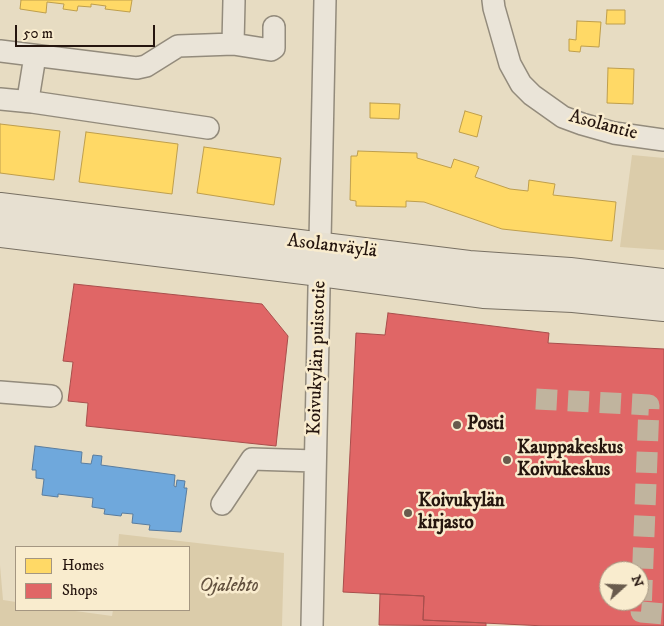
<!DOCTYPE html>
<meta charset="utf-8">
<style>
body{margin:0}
#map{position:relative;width:664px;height:626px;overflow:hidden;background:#e7dcc2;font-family:"IM FELL DW Pica",serif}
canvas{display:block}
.legend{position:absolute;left:15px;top:546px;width:175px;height:65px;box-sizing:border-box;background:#f9ecce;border:1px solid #a49681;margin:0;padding:6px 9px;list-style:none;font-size:15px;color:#25150e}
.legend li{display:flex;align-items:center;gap:10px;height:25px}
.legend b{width:25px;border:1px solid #a49681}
.north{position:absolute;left:599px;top:561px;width:50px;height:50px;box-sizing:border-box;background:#f9ecce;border:1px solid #a49681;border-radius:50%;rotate:70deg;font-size:14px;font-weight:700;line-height:20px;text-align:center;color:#25150e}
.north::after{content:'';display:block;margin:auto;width:18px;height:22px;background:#695b4d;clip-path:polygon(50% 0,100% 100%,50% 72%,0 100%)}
.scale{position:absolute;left:15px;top:25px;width:140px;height:22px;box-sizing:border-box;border:2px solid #25150e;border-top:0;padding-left:6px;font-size:15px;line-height:18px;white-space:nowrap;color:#25150e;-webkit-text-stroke:4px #f9ecce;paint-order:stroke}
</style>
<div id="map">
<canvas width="664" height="626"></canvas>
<ul class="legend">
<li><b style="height:14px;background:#ffd966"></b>Homes</li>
<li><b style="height:14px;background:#e06666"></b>Shops</li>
</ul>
<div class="north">N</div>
<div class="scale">50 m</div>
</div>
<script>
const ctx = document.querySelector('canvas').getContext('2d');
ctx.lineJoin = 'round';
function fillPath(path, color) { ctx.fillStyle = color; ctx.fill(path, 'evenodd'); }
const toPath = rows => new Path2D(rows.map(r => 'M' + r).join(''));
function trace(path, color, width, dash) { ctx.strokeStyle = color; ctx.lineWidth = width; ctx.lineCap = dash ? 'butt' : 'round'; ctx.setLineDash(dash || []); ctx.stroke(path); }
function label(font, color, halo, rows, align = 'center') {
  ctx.font = font + ' "IM FELL DW Pica",serif'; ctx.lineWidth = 5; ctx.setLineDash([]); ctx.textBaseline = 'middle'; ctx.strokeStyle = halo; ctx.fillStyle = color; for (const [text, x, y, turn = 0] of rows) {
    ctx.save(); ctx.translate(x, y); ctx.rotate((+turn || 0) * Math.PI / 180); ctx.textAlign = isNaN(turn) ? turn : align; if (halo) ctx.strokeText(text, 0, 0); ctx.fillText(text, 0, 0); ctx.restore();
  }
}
const green = toPath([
 [632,155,664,158,664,250,620,247],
 [119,534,284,553,282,626,0,626,0,565,3,600,16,602,16,610,68,610,112,616,113,610,189,610,189,547,118,547]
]);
const homes = toPath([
 [21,0,132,0,130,12,105,9,106,6,91,4,91,7,78,6,77,11,63,9,64,4,47,2,46,13,20,9,21,0],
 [607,10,625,10,625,24,606,24,607,10],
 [577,21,601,22,599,47,581,46,580,52,569,51,569,39,576,40,577,21],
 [608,68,634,69,633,104,607,103,608,68],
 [370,103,400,104,399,119,370,118,370,103],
 [465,111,482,116,477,137,459,132,465,111],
 [0,124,60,131,54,180,0,173,0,124],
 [86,132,178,144,172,194,79,182,86,132],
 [204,147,281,158,274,205,197,193,204,147],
 [358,151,417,153,417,158,451,168,454,159,479,167,475,177,510,189,528,191,529,180,555,184,553,195,616,202,612,241,502,229,424,202,406,201,406,207,356,206,356,201,350,200,351,156,357,156,358,151]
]);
const shops = toPath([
 [74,284,262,304,288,336,276,446,86,426,88,403,68,401,73,362,63,361,74,284],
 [388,313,549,333,548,343,664,349,664,626,545,626,423,620,424,596,343,592,356,333,385,335,388,313],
 [609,571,639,571,639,601,609,601,609,571],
 [380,594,424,596,423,620,486,623,486,626,379,625,380,594]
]);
const schools = toPath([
 [35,446,82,452,81,463,91,464,93,455,102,456,101,465,175,475,174,486,176,487,177,480,185,481,184,488,187,488,181,532,149,530,150,525,132,523,133,514,122,513,121,516,104,514,105,509,92,507,93,498,58,494,58,497,42,495,44,479,36,478,36,470,32,470,35,446]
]);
const minorTunnel = toPath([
 [536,399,649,405,641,612,664,614]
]);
const minor = toPath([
 [493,0,494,8,510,64,521,84,532,95,563,117,582,124,614,133,664,140],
 [233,44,234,1],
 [0,51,137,68,146,66,178,46,233,44,271,50,274,48,274,27],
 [35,56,29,93,32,102,208,128],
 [0,99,32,102],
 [0,392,51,396],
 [222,504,252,459,315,461],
 [312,626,325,0]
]);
const major = toPath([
 [0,207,469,265,570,272,664,283],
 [0,233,320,272,483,294,573,298,664,307]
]);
const markers = [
 [457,425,5,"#695b4d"],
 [507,460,5,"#695b4d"],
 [408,513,5,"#695b4d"]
];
const streetNames = [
 ["Asolantie",603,126,15],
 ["Asolanväylä",332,247,7],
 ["Koivukylän puistotie",318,358,-88]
];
const poiNames = [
 ["Posti",467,425],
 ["Kauppakeskus",517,449],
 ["Koivukeskus",517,471],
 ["Koivukylän",418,502],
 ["kirjasto",418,524]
];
const parkNames = [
 ["Ojalehto",229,587]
];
fillPath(green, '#dbccaa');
fillPath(homes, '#ffd966');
trace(homes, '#be9e4c', 1);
fillPath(shops, '#e06666');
trace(shops, '#a84e4c', 1);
fillPath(schools, '#6fa8dc');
trace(schools, '#597c9e', 1);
trace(minorTunnel, '#c0b49e', 21, [21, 11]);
trace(minor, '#938b7c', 24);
trace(major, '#787063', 30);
trace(minor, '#eae4d8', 21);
trace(major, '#e7e0d1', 28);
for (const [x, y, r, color] of markers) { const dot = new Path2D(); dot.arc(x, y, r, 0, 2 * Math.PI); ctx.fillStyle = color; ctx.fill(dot); trace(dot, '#f9ecce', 2); }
label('19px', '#25150e', '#f9ecce', streetNames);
label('bold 19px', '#25150e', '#f9ecce', poiNames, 'left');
label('italic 19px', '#62503e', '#f9ecce', parkNames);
</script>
